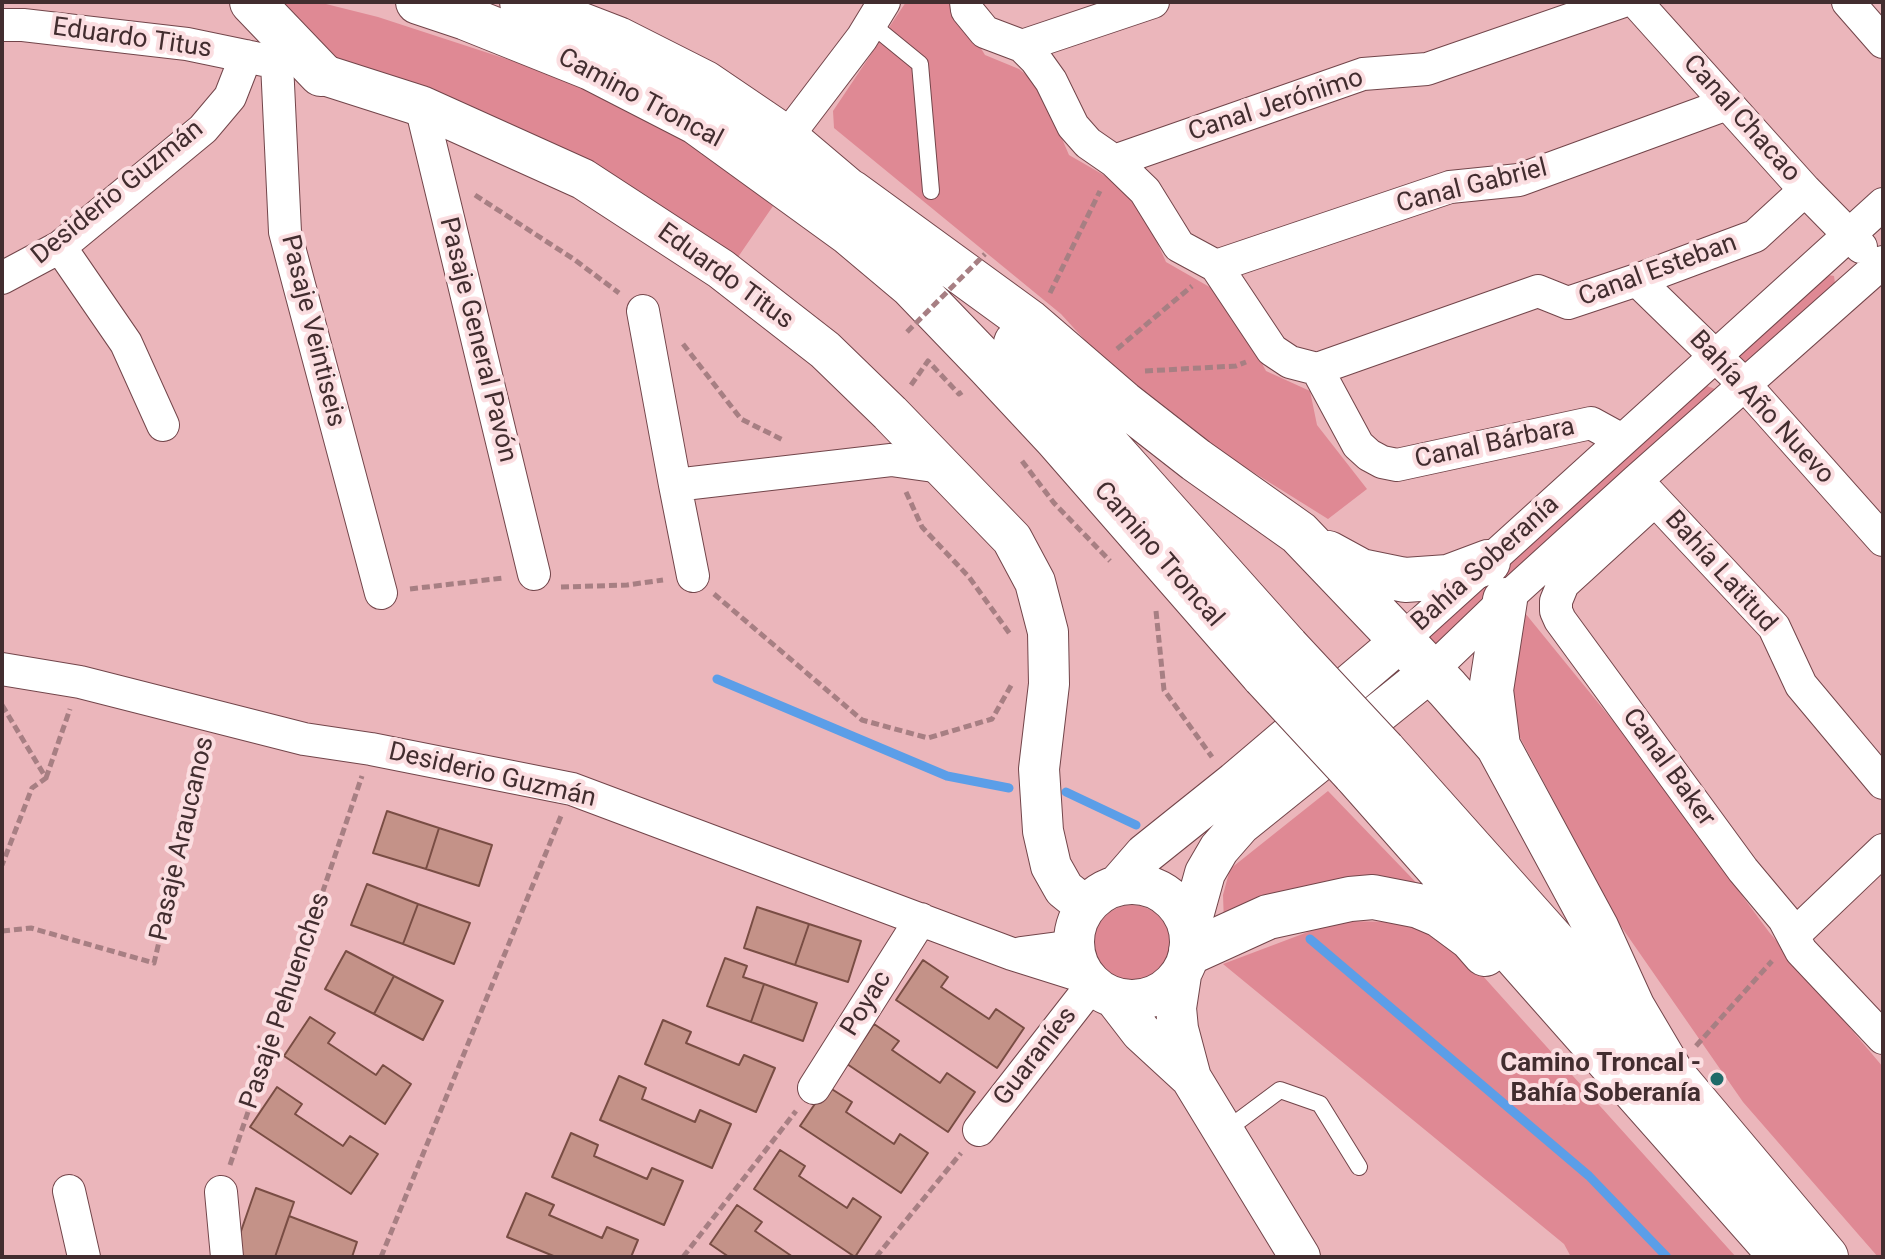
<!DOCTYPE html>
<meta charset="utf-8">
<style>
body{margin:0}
#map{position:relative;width:1885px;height:1259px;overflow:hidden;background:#ebb6bb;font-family:Roboto,sans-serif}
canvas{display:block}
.frame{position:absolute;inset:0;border:4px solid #422d2f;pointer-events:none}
</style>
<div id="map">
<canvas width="1885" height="1259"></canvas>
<div class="frame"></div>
</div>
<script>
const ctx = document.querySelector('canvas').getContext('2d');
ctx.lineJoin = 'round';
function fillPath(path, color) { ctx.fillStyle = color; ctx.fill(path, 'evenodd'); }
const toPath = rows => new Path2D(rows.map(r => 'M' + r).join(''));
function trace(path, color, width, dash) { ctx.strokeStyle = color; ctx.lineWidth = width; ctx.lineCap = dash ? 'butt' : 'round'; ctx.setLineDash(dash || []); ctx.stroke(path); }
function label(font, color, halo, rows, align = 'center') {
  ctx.font = font + ' Roboto,sans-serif'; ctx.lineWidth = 8; ctx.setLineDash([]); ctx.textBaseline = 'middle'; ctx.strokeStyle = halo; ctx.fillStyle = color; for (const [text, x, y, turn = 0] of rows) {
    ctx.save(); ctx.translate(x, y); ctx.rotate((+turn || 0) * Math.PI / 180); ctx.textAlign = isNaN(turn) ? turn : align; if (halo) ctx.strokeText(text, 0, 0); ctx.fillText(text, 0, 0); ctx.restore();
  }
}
const green = toPath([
 [273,2,318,2,378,17,580,83,696,145,773,206,736,260,332,61],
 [906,2,957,2,963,19,985,55,1019,69,1039,85,1069,155,1135,193,1166,262,1227,297,1266,371,1310,391,1317,425,1367,489,1328,519,1192,434,1116,374,1061,314,834,128,833,111],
 [1828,275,1834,276,1835,283,1744,364,1737,356],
 [1707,386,1715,389,1714,396,1433,646,1426,639],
 [1525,613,1613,721,1769,932,1883,1067,1883,1257,1878,1257,1743,1102,1618,922,1505,709],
 [1328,791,1431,898,1224,923,1223,895,1230,869],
 '1094 943a38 38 0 1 1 76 0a38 38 0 1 1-76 0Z',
 [1337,921,1404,922,1455,945,1736,1257,1571,1257,1564,1244,1223,964]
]);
const stream = toPath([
 [717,679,947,776,1009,788],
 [1066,792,1136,825],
 [1310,939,1589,1176,1667,1257]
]);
const building = toPath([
 [387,811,439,828,426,869,373,853,387,811],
 [439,828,492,845,479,886,426,869,439,828],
 [367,884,418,904,403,944,351,925,367,884],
 [418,904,470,923,454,964,403,944,418,904],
 [757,907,809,924,795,965,744,948,757,907],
 [809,924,861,941,848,982,795,965,809,924],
 [346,951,394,976,374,1014,325,989,346,951],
 [725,958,747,966,743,977,764,984,751,1022,707,1006,725,958],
 [923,960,948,977,941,987,989,1019,996,1009,1024,1028,997,1068,896,1000,923,960],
 [394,976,443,1001,423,1040,374,1014,394,976],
 [764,984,817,1003,803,1041,751,1022,764,984],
 [310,1017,335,1033,328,1043,376,1075,383,1065,411,1084,385,1124,284,1056,310,1017],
 [663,1020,691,1032,686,1043,739,1065,744,1055,775,1068,756,1112,645,1064,663,1020],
 [874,1024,899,1041,892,1050,940,1083,947,1073,975,1092,948,1132,847,1064,874,1024],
 [619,1076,646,1088,642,1099,695,1122,700,1110,731,1124,712,1168,600,1120,619,1076],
 [827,1086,852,1102,846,1112,894,1144,900,1134,928,1153,901,1193,800,1126,827,1086],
 [277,1087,302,1104,295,1114,343,1146,350,1136,378,1154,351,1194,250,1127,277,1087],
 [571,1133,598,1145,594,1156,647,1179,652,1168,683,1181,664,1225,552,1177,571,1133],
 [780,1150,805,1166,799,1176,847,1208,853,1198,881,1217,855,1257,754,1189,780,1150],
 [256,1188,294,1202,275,1257,232,1257,256,1188],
 [526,1193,554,1205,549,1215,602,1238,607,1227,638,1240,631,1257,556,1257,507,1237,526,1193],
 [737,1205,762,1222,755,1231,793,1257,729,1257,710,1244,737,1205],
 [289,1216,357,1242,352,1257,275,1257,289,1216]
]);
const path = toPath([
 [475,195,575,260,619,293],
 [1050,293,1100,191],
 [683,344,741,419,783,440],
 [1117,349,1192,286],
 [1145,371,1236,366,1246,362],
 [911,385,928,361,959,394,962,392],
 [1022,461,1054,503,1110,561],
 [906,492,922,527,969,577,1010,634],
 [561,587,627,585,663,580],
 [410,589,503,578],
 [714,594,862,720,928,738,992,719,1012,684],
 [1156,611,1164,690,1212,757],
 [2,705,46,778,32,788,2,865],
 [46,778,70,709],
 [2,931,31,928,154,963,206,743],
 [1696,1046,1772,961],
 [230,1165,362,776],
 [381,1257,561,816],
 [683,1257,796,1111],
 [876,1257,961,1153]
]);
const service = toPath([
 [871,24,920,64,931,191],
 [1225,1131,1280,1090,1320,1104,1359,1167]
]);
const minor = toPath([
 [966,2,967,10,985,32,1022,46,1036,60,1051,81,1073,126,1088,143,1114,161,1145,191,1179,246,1216,266,1272,350,1290,362,1317,369,1358,445,1369,455,1382,462,1397,465,1591,423,1622,440],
 [1636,2,1805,190,1861,247],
 [1848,2,1883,42],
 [2,25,23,25,187,44,264,60],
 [1022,46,1153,2],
 [277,63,285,232,381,593],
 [421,106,534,574],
 [786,138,862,38,884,2],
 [1114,161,1363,74,1427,69,1621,2],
 [60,247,126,343,163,425],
 [1216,266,1450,187,1519,180,1727,104],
 [2,278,60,247,203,129,230,97,246,56],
 [1637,280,1745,385,1883,540],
 [643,311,675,485,891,460,941,467],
 [1317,369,1538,291,1568,303,1637,280,1755,236,1805,190],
 [675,485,693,576],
 [1642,486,1774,627,1801,685,1883,783],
 [1655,500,1563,584,1556,601,1556,611,1560,620,1743,870,1784,919,1801,951,1883,1038],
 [1401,641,1883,204],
 [2,669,80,682,304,739,371,749,572,789,1012,954,1085,977],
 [1430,672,1505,600,1637,480,1883,262],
 [1794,935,1883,850],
 [1021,953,1074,946],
 [814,1088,921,919],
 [979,1130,1092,985],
 [69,1191,84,1257],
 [221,1192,227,1257]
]);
const tertiary = toPath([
 [321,74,421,106,583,179,721,269,825,350,890,413,1012,539,1035,582,1048,632,1049,684,1039,769,1043,831,1051,866,1064,889,1085,906],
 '1074 942a58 58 0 1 1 116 0a58 58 0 1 1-116 0Z',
 [1118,885,1145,854,1235,782,1401,641],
 [1190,927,1205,873,1219,849,1240,825,1430,672],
 [1181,975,1176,1008,1178,1029,1191,1078,1300,1257],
 [1114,997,1141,1032,1191,1078]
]);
const primary = toPath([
 [252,2,321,74],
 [418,2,466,18,591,68,696,122,849,233,912,286,988,365,1057,439,1264,676],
 [522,2,618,39,705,83,786,138,871,210],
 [851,192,1028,321,1123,403,1196,460,1299,533,1447,688,1498,746,1597,929,1633,1008,1672,1074],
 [1016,343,1287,647],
 [1328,553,1361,571,1405,580,1448,577,1488,562],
 [1498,746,1491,690,1505,600],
 [1384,751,1672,1074,1826,1257],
 [1354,773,1782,1257],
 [1191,952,1268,917,1350,899,1373,897,1419,906,1440,915,1471,938,1485,954]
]);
const pathBridge = toPath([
 [907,332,985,254]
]);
const primaryBridge = toPath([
 [1287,647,1384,751],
 [1264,676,1354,773]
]);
const markers = [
 [1717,1079,8,"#1f6b69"]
];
const streetNames = [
 ["Eduardo Titus",132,39,8],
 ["Camino Troncal",640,99,28],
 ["Canal Jerónimo",1276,106,-18],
 ["Canal Chacao",1741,119,48],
 ["Canal Gabriel",1472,187,-14],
 ["Desiderio Guzmán",118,193,-39],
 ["Canal Esteban",1658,271,-20],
 ["Eduardo Titus",725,277,36],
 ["Pasaje Veintiseis",312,331,76],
 ["Pasaje General Pavón",477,340,76],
 ["Bahía Año Nuevo",1761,408,47],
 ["Canal Bárbara",1495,444,-12],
 ["Camino Troncal",1158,555,49],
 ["Bahía Soberanía",1486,564,-42],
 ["Bahía Latitud",1720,572,48],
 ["Canal Baker",1668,768,54],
 ["Desiderio Guzmán",492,776,13],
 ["Pasaje Araucanos",183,839,-77],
 ["Pasaje Pehuenches",286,1001,-71],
 ["Poyac",867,1004,-58],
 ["Guaraníes",1036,1057,-52]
];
const poiNames = [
 ["Camino Troncal -",1701,1064],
 ["Bahía Soberanía",1701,1094]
];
fillPath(green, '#df8994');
trace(stream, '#5b9ee8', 9);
fillPath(building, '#c49288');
trace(building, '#794d44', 2);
trace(service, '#72454a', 18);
trace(minor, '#72454a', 34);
trace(tertiary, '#72454a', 42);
trace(primary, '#72454a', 46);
trace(path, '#a77f83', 5, [8, 4]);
trace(service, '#fff', 16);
trace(minor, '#fff', 32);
trace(tertiary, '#fff', 40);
trace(primary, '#fff', 44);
trace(primaryBridge, '#72454a', 46, []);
trace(pathBridge, '#a77f83', 5, [8, 4]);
trace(primaryBridge, '#fff', 44);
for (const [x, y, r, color] of markers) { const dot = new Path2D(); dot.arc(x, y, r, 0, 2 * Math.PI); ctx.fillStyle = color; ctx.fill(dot); trace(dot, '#fbdee1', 3); }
label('26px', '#422d2f', '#fbdee1', streetNames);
label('bold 26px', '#422d2f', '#fbdee1', poiNames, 'right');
</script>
